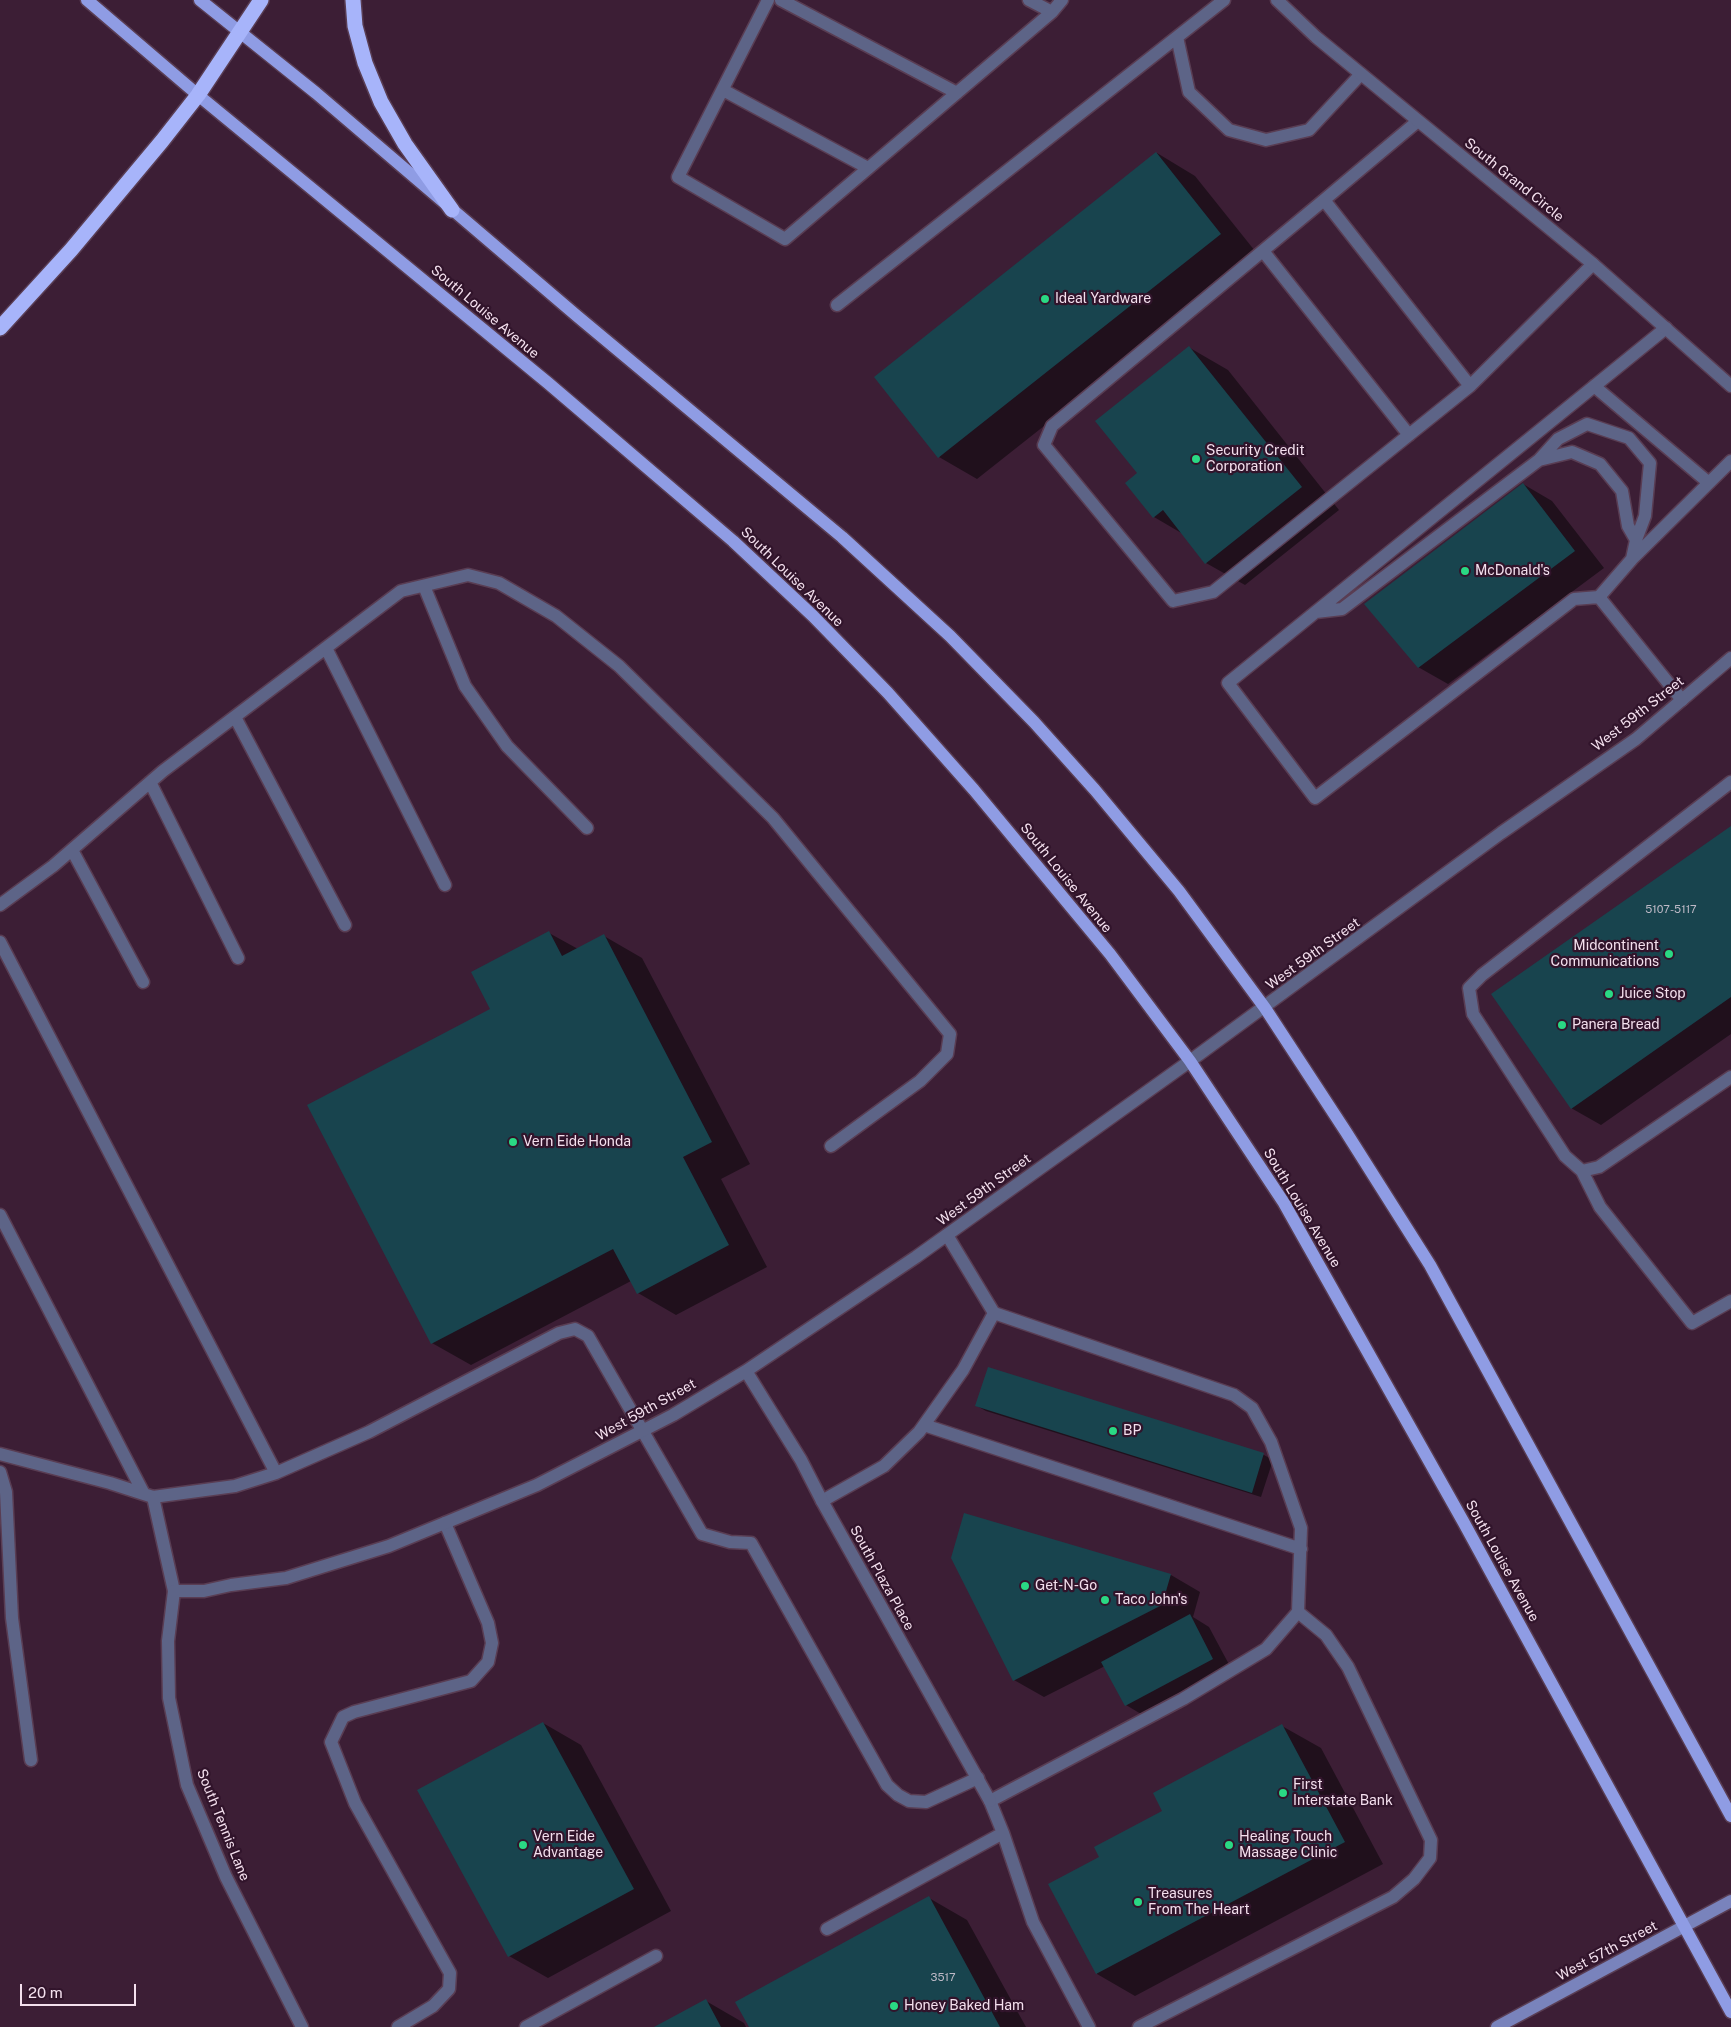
<!DOCTYPE html>
<style>
body{margin:0}
#map{position:relative;width:1731px;height:2027px;overflow:hidden;background:#3c1e35;font-family:"Public Sans",sans-serif}
canvas{display:block}
.scale{position:absolute;left:20px;top:1984px;width:116px;height:22px;box-sizing:border-box;border:2px solid #f4e0ee;border-top:0;padding-left:6px;font-size:15px;line-height:18px;white-space:nowrap;color:#f4e0ee;-webkit-text-stroke:4px #31142b;paint-order:stroke}
</style>
<div id="map">
<canvas width="1731" height="2027"></canvas>
<div class="scale">20 m</div>
</div>
<script>
const ctx = document.querySelector('canvas').getContext('2d');
ctx.lineJoin = 'round';
function fillPath(path, color) { ctx.fillStyle = color; ctx.fill(path, 'evenodd'); }
const toPath = rows => new Path2D(rows.map(r => 'M' + r).join(''));
function trace(path, color, width, dash) { ctx.strokeStyle = color; ctx.lineWidth = width; ctx.lineCap = dash ? 'butt' : 'round'; ctx.setLineDash(dash || []); ctx.stroke(path); }
function label(font, color, halo, rows, align = 'center') {
  ctx.font = font + ' "Public Sans",sans-serif'; ctx.lineWidth = 4.5; ctx.setLineDash([]); ctx.textBaseline = 'middle'; ctx.strokeStyle = halo; ctx.fillStyle = color; for (const [text, x, y, turn = 0] of rows) {
    ctx.save(); ctx.translate(x, y); ctx.rotate((+turn || 0) * Math.PI / 180); ctx.textAlign = isNaN(turn) ? turn : align; if (halo) ctx.strokeText(text, 0, 0); ctx.fillText(text, 0, 0); ctx.restore();
  }
}
const shadow = toPath([
 [1157,153,1195,176,1259,256,977,479,939,457],
 [1190,348,1228,370,1339,510,1245,585,1206,563,1183,534,1154,517,1139,474],
 [1523,484,1552,501,1604,568,1448,684,1418,667],
 [1731,828,1731,1034,1601,1125,1571,1108],
 [549,933,578,949,604,936,642,958,750,1164,721,1179,767,1267,676,1315,638,1293,631,1281,471,1365,432,1343,491,1010],
 [988,1368,1264,1455,1273,1460,1261,1497,986,1411,977,1406],
 [965,1515,1171,1575,1200,1592,1193,1617,1209,1627,1232,1670,1146,1717,1126,1705,1105,1666,1044,1697,1014,1680],
 [543,1723,581,1745,671,1911,548,1978,509,1956],
 [1282,1726,1321,1748,1383,1864,1135,1996,1097,1974,1101,1858],
 [929,1898,967,1920,1026,2027,750,2027],
 [706,2001,744,2023,746,2027,657,2027]
]);
const building = toPath([
 [1156,152,1221,234,938,458,874,377],
 [1189,346,1302,487,1205,564,1163,510,1153,518,1125,483,1137,473,1095,421],
 [1523,483,1575,551,1418,668,1364,604],
 [1731,826,1731,997,1571,1109,1491,994],
 [549,931,562,956,604,934,712,1142,683,1157,729,1245,637,1294,613,1249,431,1344,307,1105,490,1009,471,972],
 [988,1367,1264,1453,1252,1493,975,1406],
 [964,1513,1171,1574,1162,1605,1013,1681,951,1558],
 [1190,1614,1213,1659,1125,1706,1101,1662],
 [543,1722,634,1889,508,1957,417,1790],
 [1282,1724,1345,1842,1096,1974,1048,1884,1099,1857,1094,1847,1162,1811,1153,1793],
 [929,1896,1000,2027,749,2027,735,2002],
 [706,1999,721,2027,654,2027]
]);
const service = toPath([
 [768,0,678,177,785,239,1052,12,1062,0],
 [781,0,957,93],
 [1029,0,1052,12],
 [1177,37,1189,92,1229,130,1266,140,1309,130,1361,74],
 [723,90,868,168],
 [1418,121,1324,200,1470,386,1593,264],
 [1324,200,1052,426,1044,445,1173,601,1213,592,1470,386],
 [1263,251,1409,435],
 [837,305,1224,0],
 [1666,328,1228,683,1315,798,1574,599,1599,597,1632,559,1731,461],
 [1594,386,1709,483],
 [1539,460,1572,452,1600,464,1622,491,1628,526,1636,540],
 [424,586,465,686,507,746,587,828],
 [1599,597,1682,700],
 [1316,612,1342,609,1539,460,1558,439,1587,424,1629,438,1650,463,1645,516,1636,540,1632,559],
 [326,648,445,885],
 [235,717,345,925],
 [150,782,238,958],
 [1731,782,1482,975,1469,988,1473,1014,1565,1156,1582,1171,1599,1167,1731,1077],
 [72,850,143,982],
 [0,905,53,866,163,771,401,591,468,575,499,583,556,616,619,666,773,818,950,1034,947,1054,920,1081,831,1146],
 [0,942,276,1473],
 [1582,1171,1600,1207,1692,1323,1731,1301],
 [0,1215,144,1494],
 [994,1313,1234,1395,1252,1408,1271,1442,1301,1528,1298,1612,1266,1649,1183,1699,990,1801,1003,1833,1033,1922,1089,2027],
 [924,1425,1301,1549],
 [0,1454,110,1483,153,1497,174,1591],
 [0,1472,6,1492,12,1618,31,1760],
 [153,1497,235,1486,276,1473,369,1432,559,1333,575,1329,588,1336,702,1534,730,1542,751,1543,887,1785,898,1795,909,1801,926,1802,978,1778],
 [822,1501,884,1466,919,1432,963,1370,994,1313,947,1235],
 [827,1929,1003,1833],
 [398,2027,433,2006,449,1989,450,1973,355,1803,331,1742,343,1717,354,1712,471,1681,488,1662,492,1643,488,1623,445,1523],
 [526,2027,656,1956],
 [1139,2027,1393,1897,1414,1879,1430,1858,1431,1840,1348,1667,1326,1635,1298,1612]
]);
const minor = toPath([
 [1277,0,1316,37,1593,264,1731,386],
 [746,1371,801,1460,822,1501,990,1801],
 [302,2027,226,1877,187,1785,169,1698,168,1641,174,1591,204,1591,231,1585,286,1578,389,1546,537,1485,673,1415,746,1371,916,1257,1190,1061,1501,833,1636,739,1731,658]
]);
const secondary = toPath([
 [1497,2027,1731,1901]
]);
const primary = toPath([
 [87,0,198,95,548,383,733,541,813,616,888,693,974,790,1110,954,1190,1061,1284,1203,1464,1523,1731,2012],
 [200,0,316,93,577,316,842,537,950,636,1034,722,1095,790,1179,891,1265,1008,1346,1132,1430,1265,1731,1816]
]);
const motorway = toPath([
 [353,0,355,26,365,63,381,102,405,144,452,210],
 [0,328,71,250,162,141,198,95,261,0]
]);
const markers = [
 [1045,299,5,"#2ad884"],
 [1196,459,5,"#2ad884"],
 [1465,571,5,"#2ad884"],
 [1669,954,5,"#2ad884"],
 [1609,994,5,"#2ad884"],
 [1562,1025,5,"#2ad884"],
 [513,1142,5,"#2ad884"],
 [1113,1431,5,"#2ad884"],
 [1025,1586,5,"#2ad884"],
 [1105,1600,5,"#2ad884"],
 [1283,1793,5,"#2ad884"],
 [523,1845,5,"#2ad884"],
 [1229,1845,5,"#2ad884"],
 [1138,1902,5,"#2ad884"],
 [894,2006,5,"#2ad884"]
];
const numberNames = [
 ["5107-5117",1671,910],
 ["3517",943,1978]
];
const streetNames = [
 ["South Grand Circle",1514,180,39],
 ["South Louise Avenue",485,312,40],
 ["South Louise Avenue",792,577,44],
 ["West 59th Street",1638,714,-38],
 ["South Louise Avenue",1066,878,51],
 ["West 59th Street",1313,954,-36],
 ["West 59th Street",984,1190,-36],
 ["South Louise Avenue",1302,1208,59],
 ["West 59th Street",646,1410,-29],
 ["South Louise Avenue",1502,1561,61],
 ["South Plaza Place",882,1578,61],
 ["South Tennis Lane",223,1825,68],
 ["West 57th Street",1607,1951,-28]
];
const poiNames = [
 ["Ideal Yardware",1055,299],
 ["Security Credit",1206,451],
 ["Corporation",1206,467],
 ["McDonald's",1475,571],
 ["Midcontinent",1659,946,"right"],
 ["Communications",1659,962,"right"],
 ["Juice Stop",1619,994],
 ["Panera Bread",1572,1025],
 ["Vern Eide Honda",523,1142],
 ["BP",1123,1431],
 ["Get-N-Go",1035,1586],
 ["Taco John's",1115,1600],
 ["First",1293,1785],
 ["Interstate Bank",1293,1801],
 ["Vern Eide",533,1837],
 ["Advantage",533,1853],
 ["Healing Touch",1239,1837],
 ["Massage Clinic",1239,1853],
 ["Treasures",1148,1894],
 ["From The Heart",1148,1910],
 ["Honey Baked Ham",904,2006]
];
fillPath(shadow, '#0007');
fillPath(building, '#18444e');
trace(service, '#593d53', 15);
trace(minor, '#593d53', 15);
trace(secondary, '#593d53', 15);
trace(primary, '#593d53', 15);
trace(motorway, '#593d53', 18);
trace(service, '#5d6487', 12);
trace(minor, '#5d6487', 12);
trace(secondary, '#7983bc', 12);
trace(primary, '#8f9ce4', 12);
trace(motorway, '#a7b4fa', 15);
for (const [x, y, r, color] of markers) { const dot = new Path2D(); dot.arc(x, y, r, 0, 2 * Math.PI); ctx.fillStyle = color; ctx.fill(dot); trace(dot, '#31142b', 2); }
label('11px', '#bdb9c6', null, numberNames);
label('14px', '#f4e0ee', '#31142b', streetNames);
label('14px', '#f4e0ee', '#31142b', poiNames, 'left');
</script>
